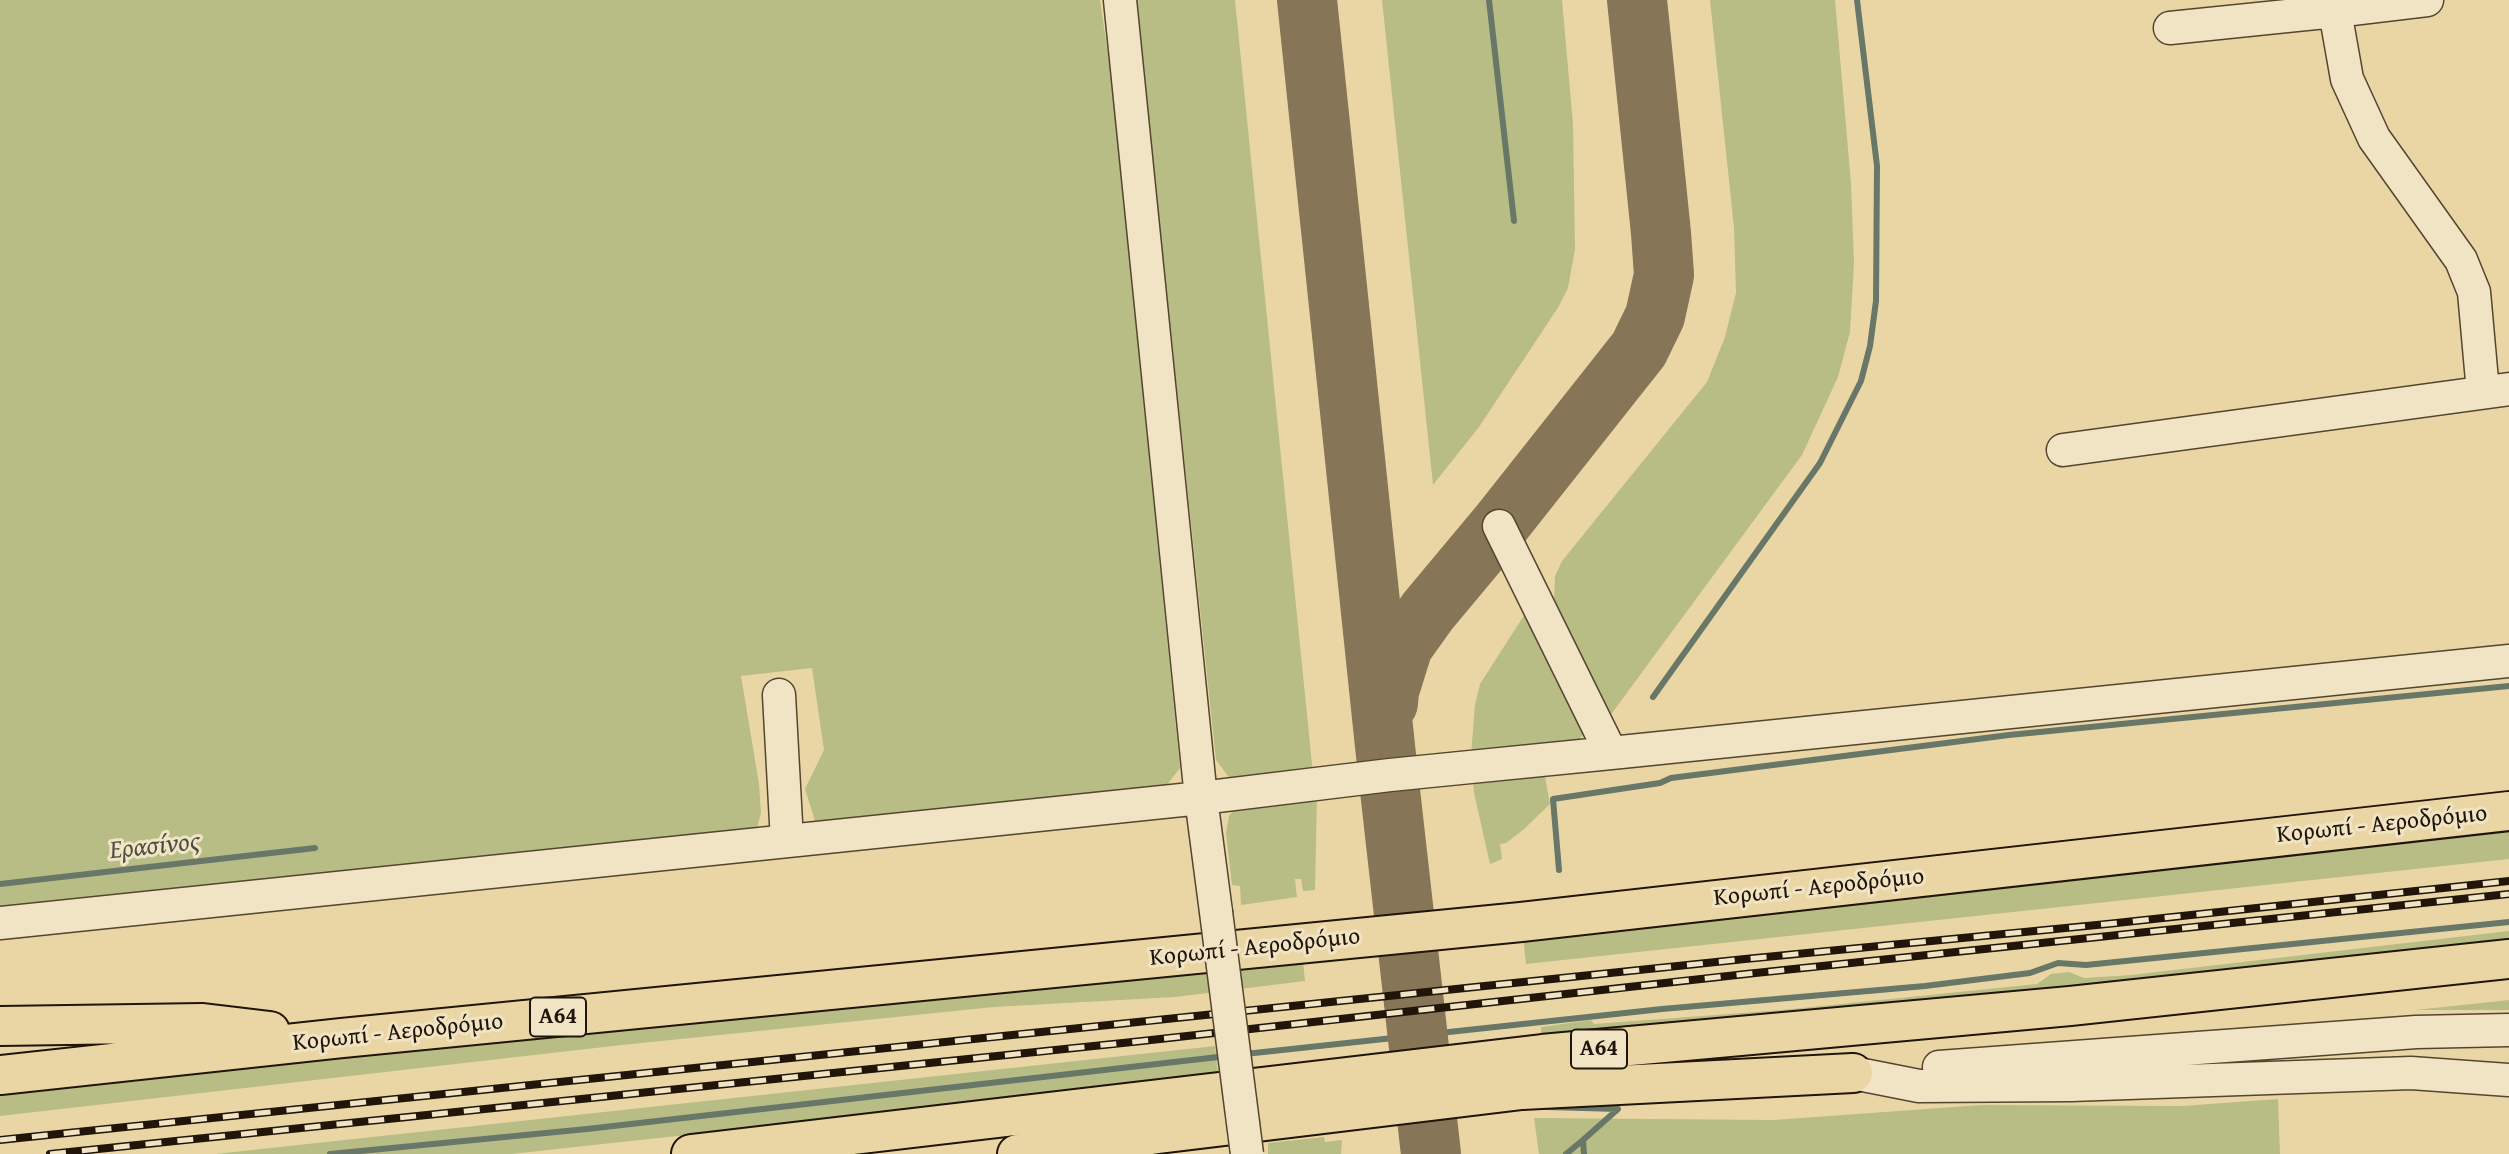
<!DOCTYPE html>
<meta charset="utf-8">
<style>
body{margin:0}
canvas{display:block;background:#ead6a5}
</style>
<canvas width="2509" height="1154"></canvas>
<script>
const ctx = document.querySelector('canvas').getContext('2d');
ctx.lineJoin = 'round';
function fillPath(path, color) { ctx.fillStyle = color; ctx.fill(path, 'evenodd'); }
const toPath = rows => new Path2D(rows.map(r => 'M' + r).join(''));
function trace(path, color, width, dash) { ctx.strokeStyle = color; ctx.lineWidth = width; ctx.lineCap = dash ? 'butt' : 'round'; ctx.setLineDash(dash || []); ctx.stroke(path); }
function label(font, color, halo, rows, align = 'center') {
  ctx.font = font + ' "Gentium Book Plus",serif'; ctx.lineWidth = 6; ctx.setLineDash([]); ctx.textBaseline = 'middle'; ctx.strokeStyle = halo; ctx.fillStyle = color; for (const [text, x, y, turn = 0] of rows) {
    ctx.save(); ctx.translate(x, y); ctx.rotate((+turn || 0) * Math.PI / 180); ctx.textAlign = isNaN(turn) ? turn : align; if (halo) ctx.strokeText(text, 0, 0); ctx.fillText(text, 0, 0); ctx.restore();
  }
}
const green = toPath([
 [0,0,1100,0,1110,68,1180,768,1167,785,1156,791,818,830,805,789,824,750,812,668,741,676,759,784,761,813,755,836,0,914],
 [1136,0,1235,0,1313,774,1231,780,1216,760],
 [1382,0,1562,0,1573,124,1575,249,1568,288,1559,306,1479,427,1433,485],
 [1710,0,1835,0,1851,183,1854,263,1850,332,1838,377,1802,455,1604,724,1554,602,1555,576,1562,561,1707,382,1725,337,1736,293,1734,228],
 [1530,606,1585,725,1583,735,1575,743,1543,765,1550,804,1523,830,1506,843,1500,844,1502,859,1490,864,1474,793,1471,755,1475,705,1480,684],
 [1317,792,1315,890,1303,891,1301,879,1295,879,1297,897,1241,905,1240,886,1232,885,1226,833,1229,816,1237,805],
 [2509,827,2509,859,1526,964,1523,936],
 [2509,931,2509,946,1542,1041,1541,1027,1591,1020,1594,1024,1782,1010,2037,984,2051,974,2069,972,2084,978,2131,975],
 [1303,962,1305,981,1175,997,994,1007,622,1045,0,1116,0,1093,196,1071],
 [2509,1000,2509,1010,2415,1010],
 [1215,1046,1218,1074,1102,1090,511,1154,215,1154],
 [2278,1099,2280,1154,1539,1154,1534,1118,1774,1120,1981,1105,2182,1106],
 [1324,1137,1325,1142,1342,1140,1341,1154,1268,1154,1268,1143]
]);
const stream = toPath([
 [1489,0,1514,221],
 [1653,697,1820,463,1861,381,1870,346,1876,301,1877,166,1857,0],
 [1559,870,1553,799,1660,783,1671,778,2009,735,2509,686],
 [0,884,315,848],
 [1245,1054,1662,1009,1925,986,2030,973,2058,963,2086,965,2509,922],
 [1547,1107,1618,1109,1583,1140],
 [330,1154,587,1129,1227,1056],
 [1566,1154,1583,1140,1584,1154]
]);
const taxiway = toPath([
 [1307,0,1385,746,1431,1154],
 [1388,703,1389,691,1403,646,1428,611,1499,526,1639,349,1655,316,1664,275,1661,233,1637,0]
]);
const minor = toPath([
 [1120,0,1201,798,1216,912],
 [2427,0,2335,11,2347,79,2374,138,2461,260,2474,292,2483,392],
 [2170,28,2335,11],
 [2063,450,2509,389],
 [779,695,787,841],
 [1611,753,2509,661],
 [0,923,1201,798,1390,775,1611,753,1499,526],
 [1939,1067,2416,1032,2509,1030],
 [1853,1073,1919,1086,2071,1085,2411,1073,2509,1080]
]);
const highway = toPath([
 [0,1026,203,1023,270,1031],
 [0,1075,342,1038,1521,922,2509,811],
 [691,1154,1542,1054,2070,1006,2509,959],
 [1017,1154,1158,1134,1522,1090,1853,1073]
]);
const rail = toPath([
 [0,1140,1745,959,2107,924,2509,881],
 [50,1154,1142,1041,1746,974,2509,894]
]);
const minorBridge = toPath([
 [1216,912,1247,1154]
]);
const shields = [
 [558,1017,56],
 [1599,1049,56]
];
const shieldNames = [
 ["Α64",558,1017],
 ["Α64",1599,1049]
];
const streetNames = [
 ["Κορωπί - Αεροδρόμιο",2382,825,-6],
 ["Κορωπί - Αεροδρόμιο",1819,888,-6],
 ["Κορωπί - Αεροδρόμιο",1255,948,-6],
 ["Κορωπί - Αεροδρόμιο",398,1033,-6]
];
const waterNames = [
 ["Ερασίνος",155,847,-6]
];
fillPath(green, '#b8bd85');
trace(stream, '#687767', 6);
trace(taxiway, '#867657', 60);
trace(minor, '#534530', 35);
trace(highway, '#211509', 42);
trace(minor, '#f1e4c4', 32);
trace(highway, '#ead6a5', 38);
trace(rail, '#211509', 8);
trace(rail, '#f1e4c4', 5, [16]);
trace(minorBridge, '#534530', 35, []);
trace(minorBridge, '#f1e4c4', 32);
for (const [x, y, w] of shields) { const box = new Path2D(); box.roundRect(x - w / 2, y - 19.5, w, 39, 5); ctx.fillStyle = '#f1e4c4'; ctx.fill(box); trace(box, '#211509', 2); }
label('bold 23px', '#211509', null, shieldNames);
label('24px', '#211509', '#f1e4c4', streetNames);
label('italic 26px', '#4b4e40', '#f1e4c4', waterNames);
</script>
